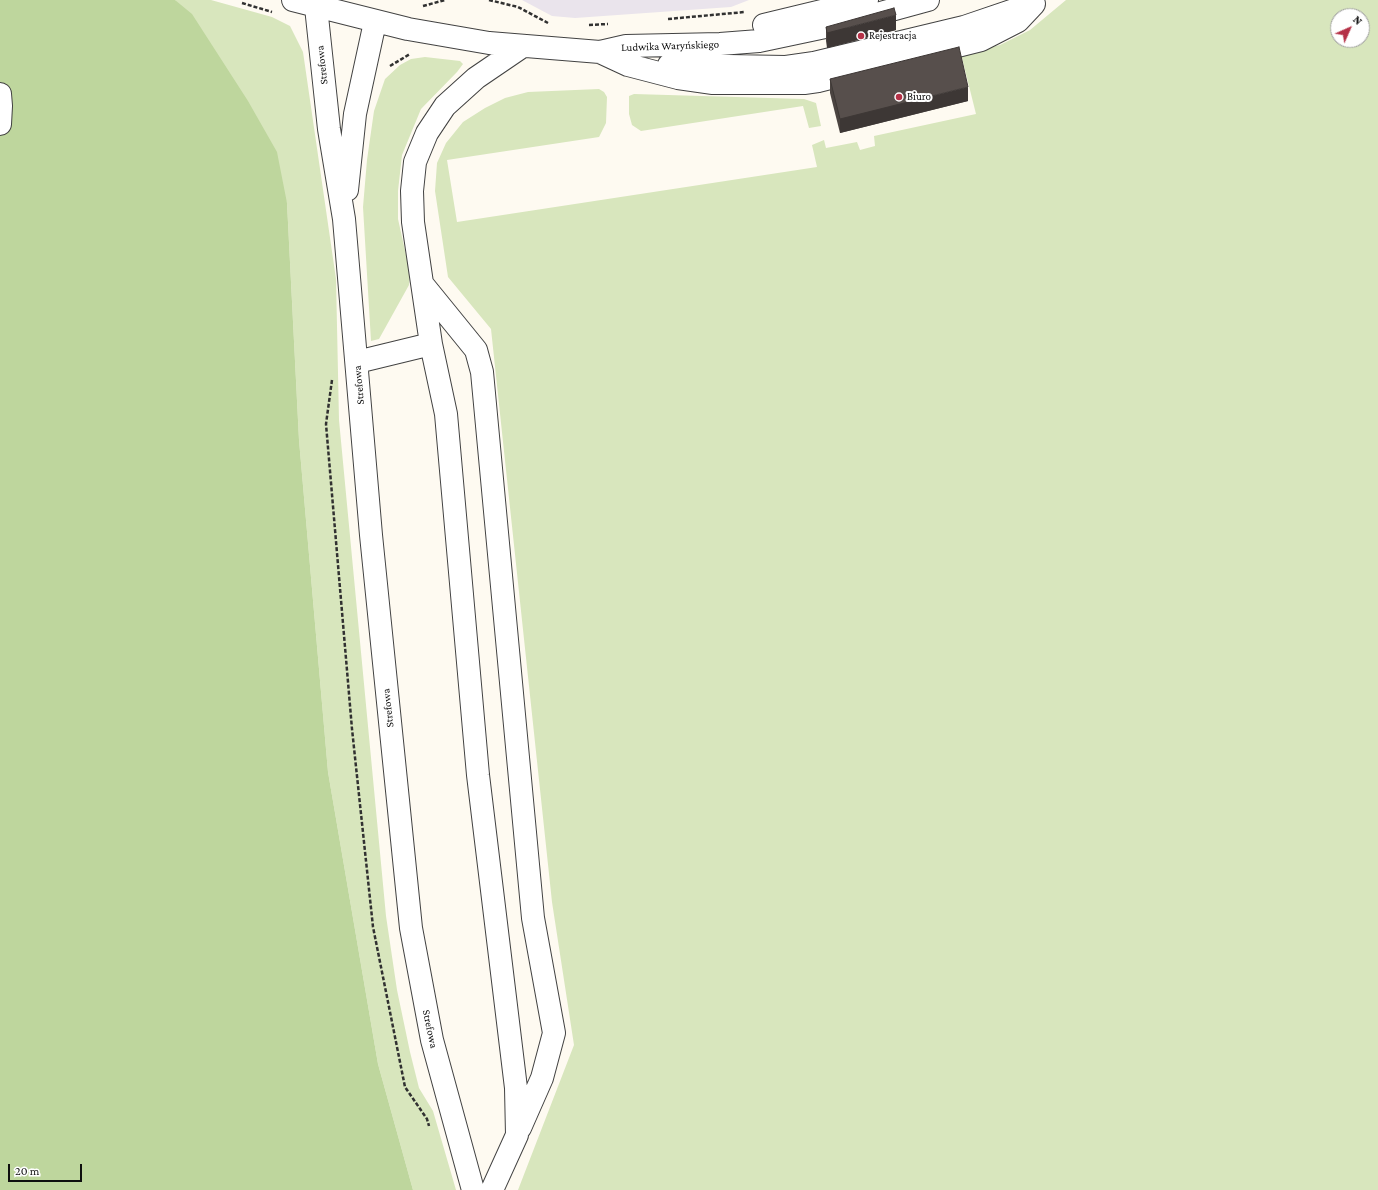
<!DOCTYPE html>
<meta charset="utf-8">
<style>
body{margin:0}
#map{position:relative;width:1378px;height:1190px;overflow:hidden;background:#fefaf1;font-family:"Crimson Pro",serif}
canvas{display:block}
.north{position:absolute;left:1330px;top:8px;width:40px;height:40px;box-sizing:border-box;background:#fff;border:1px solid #9f9f9f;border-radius:50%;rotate:45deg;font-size:11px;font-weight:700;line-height:16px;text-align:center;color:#0f0f0f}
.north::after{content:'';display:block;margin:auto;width:14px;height:18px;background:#b53147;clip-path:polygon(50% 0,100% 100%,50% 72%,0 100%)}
.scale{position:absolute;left:8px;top:1164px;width:74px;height:18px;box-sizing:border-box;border:2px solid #0f0f0f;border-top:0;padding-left:5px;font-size:12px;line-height:14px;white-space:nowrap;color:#0f0f0f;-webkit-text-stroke:3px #fff;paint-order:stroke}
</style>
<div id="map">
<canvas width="1378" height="1190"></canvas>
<div class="north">N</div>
<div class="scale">20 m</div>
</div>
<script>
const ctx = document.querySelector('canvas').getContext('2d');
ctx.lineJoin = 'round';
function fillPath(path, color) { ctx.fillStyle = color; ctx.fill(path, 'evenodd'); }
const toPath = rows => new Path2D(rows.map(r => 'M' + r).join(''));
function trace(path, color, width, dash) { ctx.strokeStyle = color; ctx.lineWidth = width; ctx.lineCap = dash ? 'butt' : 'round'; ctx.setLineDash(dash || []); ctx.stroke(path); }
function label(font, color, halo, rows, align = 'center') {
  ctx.font = font + ' "Crimson Pro",serif'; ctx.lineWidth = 4; ctx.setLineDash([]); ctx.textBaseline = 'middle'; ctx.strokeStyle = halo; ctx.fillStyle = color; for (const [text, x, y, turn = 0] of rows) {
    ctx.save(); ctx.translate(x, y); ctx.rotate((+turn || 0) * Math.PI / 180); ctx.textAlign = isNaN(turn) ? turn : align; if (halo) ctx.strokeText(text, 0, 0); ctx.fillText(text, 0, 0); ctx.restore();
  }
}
const industrial = toPath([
 [522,0,749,0,731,7,575,18,552,16]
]);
const green = toPath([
 [175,0,211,0,272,17,290,26,303,52,336,279,339,420,386,916,397,990,410,1052,419,1088,433,1111,456,1190,413,1190,378,1064,328,772,299,440,287,203],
 [1066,0,1378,0,1378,1190,518,1190,574,1045,552,902,491,329,448,277,435,191,437,163,446,143,463,122,485,108,505,98,528,92,599,89,604,92,607,97,606,123,599,137,447,160,457,222,817,167,812,145,824,140,826,148,857,142,860,150,875,146,874,136,976,114,961,54,1000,45,1030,30],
 [1338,16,1362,16,1362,40,1338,40],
 [425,57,460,61,463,64,457,72,421,109,402,155,398,191,398,219,410,273,409,285,379,339,371,341,363,207,367,160,374,111,385,79,400,65,411,59],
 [634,94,804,99,816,103,821,126,809,128,803,106,641,131,632,125,629,114,629,96]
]);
const forest = toPath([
 [0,0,175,0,192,14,248,101,277,152,287,203,299,440,328,772,378,1064,413,1190,0,1190]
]);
const path = toPath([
 [489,0,518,7,548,23],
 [242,3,272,12],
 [423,6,445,0],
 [668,19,745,12],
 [589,25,608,24],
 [390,66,410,54],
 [332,380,326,424,352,729,373,927,405,1087,427,1119,429,1126]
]);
const minor = toPath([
 [293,0,408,29,489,43,600,52,626,46,720,44,759,41,844,23,928,0],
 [316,7,329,129,344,219,371,535,411,928,432,1040,473,1190],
 [764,25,867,0],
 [600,52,628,65,678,78,713,83,804,83,818,81,981,40,1018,21,1034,4],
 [669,65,786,67,814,63,964,27,1017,9],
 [0,94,1,106,0,124],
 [347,190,355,114,375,22],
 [424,286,476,350,482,372,533,918,554,1033,542,1078,520,1128],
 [357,362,431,344],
 [492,1190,517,1135,516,1088,478,775,446,414,431,344,413,222,412,191,415,162,427,133,445,106,476,78,523,46]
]);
const wall = toPath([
 [826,27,896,30,827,48,826,41],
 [830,79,968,101,840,133,830,93]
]);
const shadedWall = toPath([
 [896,15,896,30,827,48,827,33],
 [968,87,968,101,840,133,840,119]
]);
const building = toPath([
 [894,8,896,15,827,33,826,27,894,8],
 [959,47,968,87,840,119,830,79,959,47]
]);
const markers = [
 [861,36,4,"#b53147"],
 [899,97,4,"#b53147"]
];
const poiNames = [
 ["Rejestracja",869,36],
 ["Biuro",907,97]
];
const streetNames = [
 ["Ludwika Waryńskiego",670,46,-2],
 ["Strefowa",322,65,-96],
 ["Strefowa",359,385,-95],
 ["Strefowa",388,708,-96],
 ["Strefowa",430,1029,78]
];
fillPath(industrial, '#eae4ec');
fillPath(green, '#d8e6bd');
fillPath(forest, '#bed69d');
trace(minor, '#424242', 24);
trace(path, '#313131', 2.5, [4, 2]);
trace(minor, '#fff', 22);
fillPath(wall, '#4b4441');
fillPath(shadedWall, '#3d3735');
fillPath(building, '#574f4c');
trace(building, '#3d3735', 1);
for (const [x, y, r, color] of markers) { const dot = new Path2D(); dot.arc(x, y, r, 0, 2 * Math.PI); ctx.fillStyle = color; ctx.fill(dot); trace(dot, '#fff', 1.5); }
label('11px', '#0f0f0f', '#fff', poiNames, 'left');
label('11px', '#0f0f0f', '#fff', streetNames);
</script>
